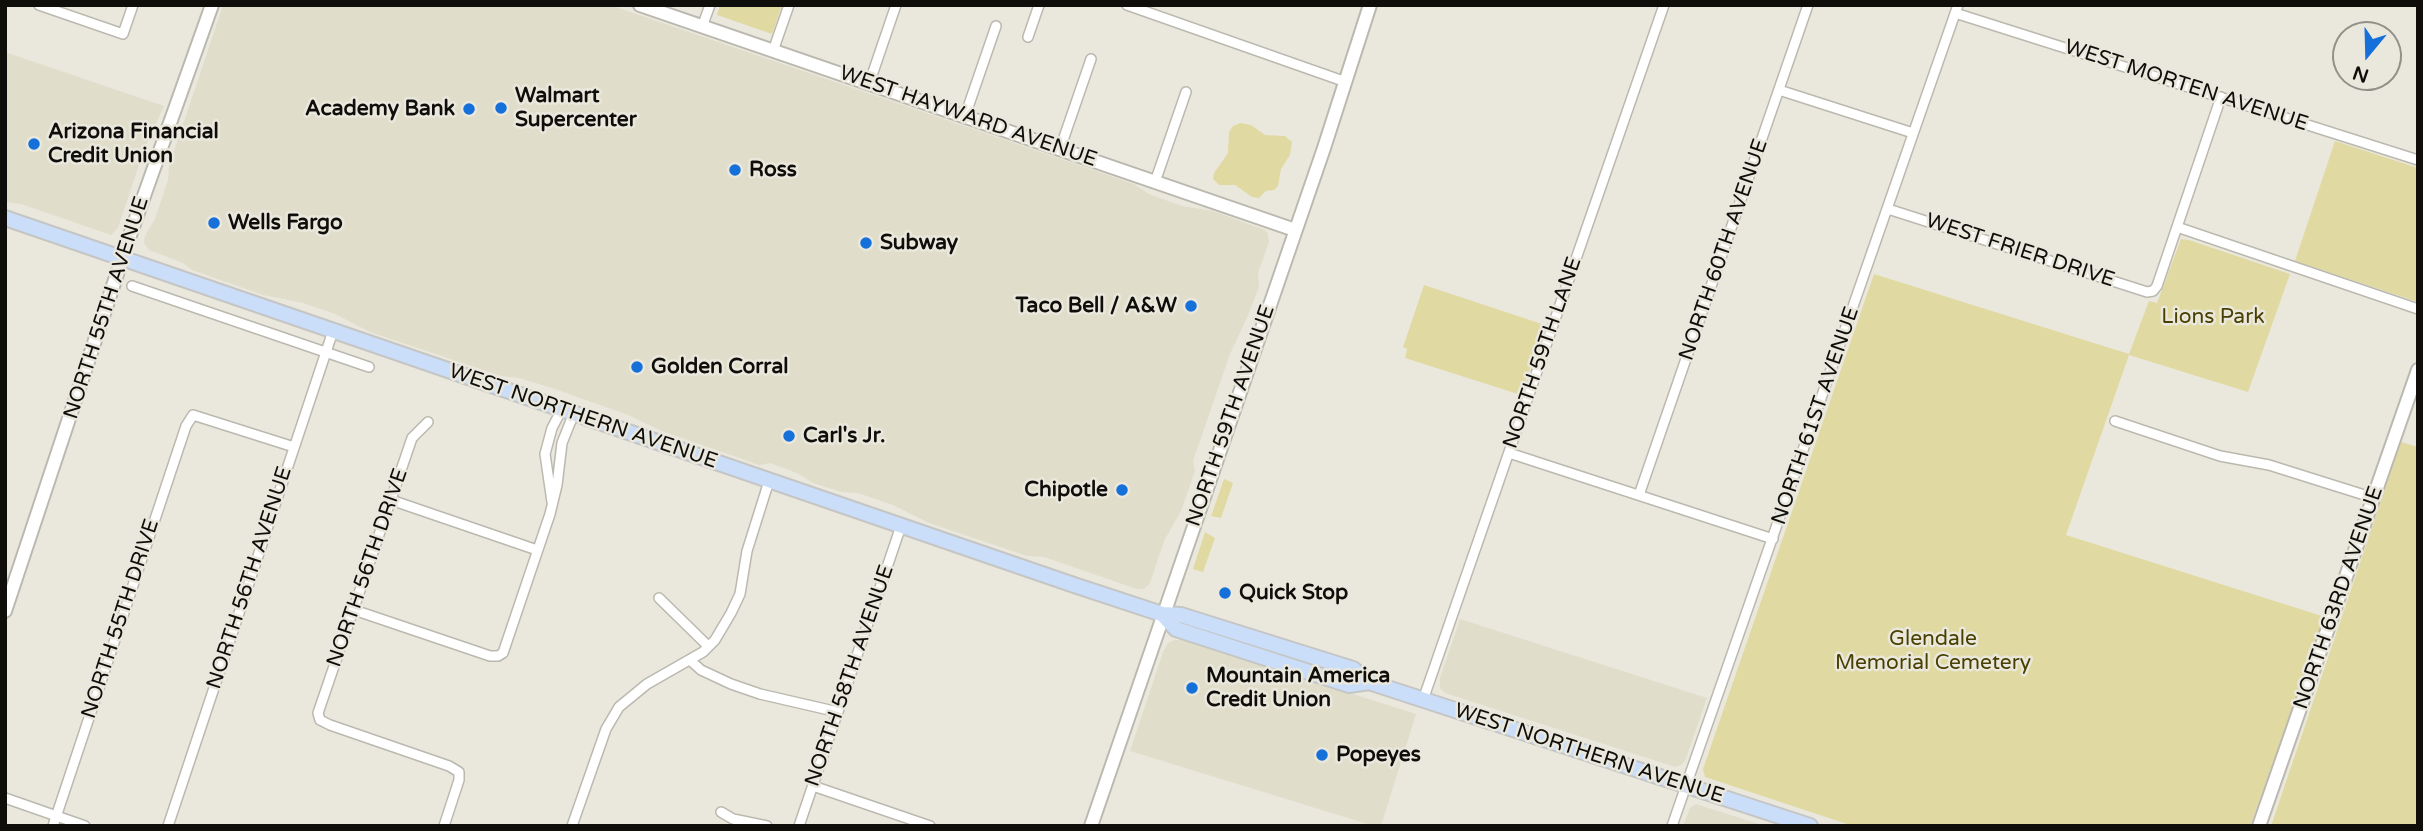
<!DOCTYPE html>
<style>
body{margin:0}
#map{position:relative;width:2423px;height:831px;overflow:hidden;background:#eae8dd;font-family:"Varela Round",sans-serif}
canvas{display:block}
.frame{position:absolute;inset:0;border:7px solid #0f0e0b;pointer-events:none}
.north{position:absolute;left:2332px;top:21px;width:70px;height:70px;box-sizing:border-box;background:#eae8dd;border:2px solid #929189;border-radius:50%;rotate:199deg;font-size:19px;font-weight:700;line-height:28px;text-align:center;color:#0f0e0b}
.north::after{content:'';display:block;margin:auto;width:24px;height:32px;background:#1670d9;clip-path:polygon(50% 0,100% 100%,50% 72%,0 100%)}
</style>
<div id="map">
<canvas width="2423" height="831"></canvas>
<div class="frame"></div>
<div class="north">N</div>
</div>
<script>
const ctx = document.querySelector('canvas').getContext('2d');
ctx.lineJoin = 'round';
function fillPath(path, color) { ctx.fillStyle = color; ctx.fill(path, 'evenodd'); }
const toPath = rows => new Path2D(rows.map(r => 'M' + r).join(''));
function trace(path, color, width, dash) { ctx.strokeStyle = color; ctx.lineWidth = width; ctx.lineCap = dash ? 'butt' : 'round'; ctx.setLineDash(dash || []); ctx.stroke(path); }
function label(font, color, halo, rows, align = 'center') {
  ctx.font = font + ' "Varela Round",sans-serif'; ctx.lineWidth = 5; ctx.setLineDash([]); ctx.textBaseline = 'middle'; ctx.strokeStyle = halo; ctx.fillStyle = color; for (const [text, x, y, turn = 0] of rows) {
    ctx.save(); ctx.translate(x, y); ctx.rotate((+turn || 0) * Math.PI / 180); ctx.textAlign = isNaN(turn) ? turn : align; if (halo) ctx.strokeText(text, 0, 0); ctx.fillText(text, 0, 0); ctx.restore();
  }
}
const built = toPath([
 [223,5,610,5,1134,184,1149,194,1182,206,1213,211,1265,230,1268,234,1269,242,1258,273,1259,287,1247,318,1230,354,1193,461,1195,471,1181,511,1164,541,1150,583,1144,589,1137,589,1044,557,1027,556,1009,550,929,523,893,505,858,493,841,492,813,483,797,473,770,463,759,465,662,431,628,415,552,388,519,378,501,376,370,332,335,314,303,303,263,295,192,270,183,263,149,250,144,243,145,236,155,219,168,180,169,166],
 [5,52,164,106,144,150,118,228,111,235,21,204,5,202],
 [1460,619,1707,698,1685,761,1681,765,1675,767,1445,693,1440,688,1440,678],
 [1174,640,1183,640,1416,714,1381,826,1374,826,1130,751,1163,652,1168,643],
 [1696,804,1765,826,1683,826,1690,808]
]);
const green = toPath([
 [720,5,782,5,772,34,717,15],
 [1241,123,1251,125,1265,135,1285,136,1292,142,1290,155,1281,169,1278,186,1274,190,1266,191,1259,198,1252,197,1235,185,1219,185,1213,179,1214,173,1228,153,1229,132,1233,126],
 [2335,141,2418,168,2418,302,2295,261],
 [2181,239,2189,240,2290,274,2248,392,2129,355,2066,535,2325,617,2250,826,1853,826,1705,777,1703,769,1874,274,2129,354,2149,301,2157,303],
 [1424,285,1545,325,1521,395,1405,358,1407,349,1403,347],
 [2401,442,2418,447,2418,826,2271,826],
 [1224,479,1233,483,1221,518,1211,516],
 [1205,532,1215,538,1203,572,1193,569]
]);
const street = toPath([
 [39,5,123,34,133,5],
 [1127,5,1346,82],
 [1955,13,2418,160],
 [702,27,710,5],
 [1028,37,1039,5],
 [773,51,789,5],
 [869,84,896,5],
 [1779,90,1913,133],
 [965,116,996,26],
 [1060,149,1091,59],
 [1155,182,1186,92],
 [1888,209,2147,292,2153,291,2157,286,2221,97],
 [2177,227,2418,309],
 [132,286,369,367],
 [2115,421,2220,456,2269,465,2374,498],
 [428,422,412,438,318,713,320,720,330,725,449,766,459,772,459,780,444,826],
 [1509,453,1773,539],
 [1639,495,1808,5],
 [391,500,537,550],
 [552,502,545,454,552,428,562,409],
 [659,598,708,646],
 [354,610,490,656,498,656,503,653,550,514,557,485,562,443,574,413],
 [691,661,701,670,731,684,760,694,838,712],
 [1423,700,1664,5],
 [813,786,930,826],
 [5,798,85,826],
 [721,812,733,819,767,826],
 [53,826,186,426,193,415,294,447],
 [168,826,333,331],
 [572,826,606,729,619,707,647,684,703,652,715,640,731,613,740,594,747,551,769,481],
 [799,826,901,526],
 [1672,826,1958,5]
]);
const secondary = toPath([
 [640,5,1295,230],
 [5,611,129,238,212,5],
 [1091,826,1324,148,1370,5],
 [2259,826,2418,370]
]);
const primary = toPath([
 [5,218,1074,585,1162,614,1181,615,1353,669,1369,682,1810,826],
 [1162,614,1176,629,1349,685,1369,682]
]);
const markers = [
 [501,108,7,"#1670d9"],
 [469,109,7,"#1670d9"],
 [34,144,7,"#1670d9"],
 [735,170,7,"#1670d9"],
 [214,223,7,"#1670d9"],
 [866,243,7,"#1670d9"],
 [1191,306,7,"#1670d9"],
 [637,367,7,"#1670d9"],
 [789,436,7,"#1670d9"],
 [1122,490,7,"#1670d9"],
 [1225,593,7,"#1670d9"],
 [1192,688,7,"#1670d9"],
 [1322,755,7,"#1670d9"]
];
const streetNames = [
 ["WEST MORTEN AVENUE",2186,86,18],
 ["WEST HAYWARD AVENUE",968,117,19],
 ["NORTH 60TH AVENUE",1724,250,-71],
 ["WEST FRIER DRIVE",2020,251,18],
 ["NORTH 55TH AVENUE",107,308,-72],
 ["NORTH 59TH LANE",1543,353,-71],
 ["NORTH 59TH AVENUE",1231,416,-71],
 ["NORTH 61ST AVENUE",1816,416,-71],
 ["WEST NORTHERN AVENUE",583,417,19],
 ["NORTH 56TH DRIVE",368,568,-71],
 ["NORTH 56TH AVENUE",250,578,-72],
 ["NORTH 63RD AVENUE",2339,598,-71],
 ["NORTH 55TH DRIVE",121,619,-72],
 ["NORTH 58TH AVENUE",850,676,-71],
 ["WEST NORTHERN AVENUE",1589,754,18]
];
const poiNames = [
 ["Walmart",515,96],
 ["Supercenter",515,120],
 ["Academy Bank",455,109,"right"],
 ["Arizona Financial",48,132],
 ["Credit Union",48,156],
 ["Ross",749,170],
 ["Wells Fargo",228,223],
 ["Subway",880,243],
 ["Taco Bell / A&W",1177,306,"right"],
 ["Golden Corral",651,367],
 ["Carl's Jr.",803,436],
 ["Chipotle",1108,490,"right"],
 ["Quick Stop",1239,593],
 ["Mountain America",1206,676],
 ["Credit Union",1206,700],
 ["Popeyes",1336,755]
];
const parkNames = [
 ["Lions Park",2213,317],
 ["Glendale",1933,639],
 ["Memorial Cemetery",1933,663]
];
fillPath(built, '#e0ddcb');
fillPath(green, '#e1d9a2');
trace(street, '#bbb9af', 12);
trace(secondary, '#bbb9af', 16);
trace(primary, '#c5c5c4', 18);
trace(street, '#fff', 9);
trace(secondary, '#fff', 12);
trace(primary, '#cadefa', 14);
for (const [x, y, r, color] of markers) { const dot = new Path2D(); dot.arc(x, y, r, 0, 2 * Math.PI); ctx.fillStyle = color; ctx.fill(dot); trace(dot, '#eae8dd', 2.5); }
label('21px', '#0f0e0b', '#eae8dd', streetNames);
label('bold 21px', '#0f0e0b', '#eae8dd', poiNames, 'left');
label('21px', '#494000', '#eae8dd', parkNames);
</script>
